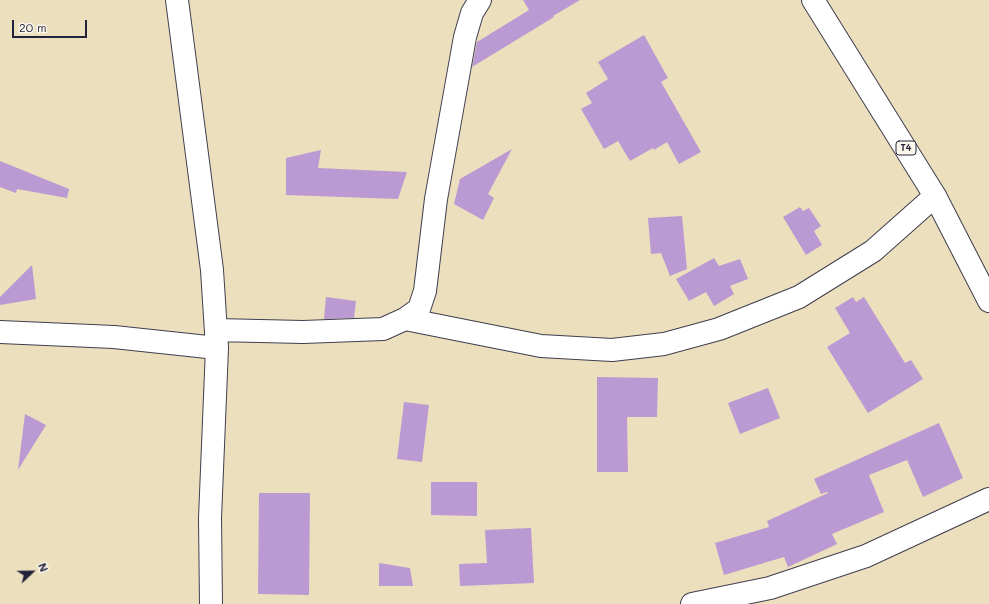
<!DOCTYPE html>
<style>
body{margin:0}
#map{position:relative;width:989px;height:604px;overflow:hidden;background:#ecdfbd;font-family:Mali,sans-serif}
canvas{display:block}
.north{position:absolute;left:12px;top:552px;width:40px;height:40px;-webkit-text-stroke:3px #fbf7ec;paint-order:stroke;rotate:68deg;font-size:11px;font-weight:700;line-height:16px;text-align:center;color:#22223b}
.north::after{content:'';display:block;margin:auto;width:14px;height:18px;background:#22223b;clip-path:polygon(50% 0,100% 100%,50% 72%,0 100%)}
.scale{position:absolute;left:12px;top:20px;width:75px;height:18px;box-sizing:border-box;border:2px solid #22223b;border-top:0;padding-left:5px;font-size:12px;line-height:14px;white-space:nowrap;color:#22223b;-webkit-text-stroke:3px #fbf7ec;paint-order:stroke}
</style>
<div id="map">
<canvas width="989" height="604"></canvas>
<div class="north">N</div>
<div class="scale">20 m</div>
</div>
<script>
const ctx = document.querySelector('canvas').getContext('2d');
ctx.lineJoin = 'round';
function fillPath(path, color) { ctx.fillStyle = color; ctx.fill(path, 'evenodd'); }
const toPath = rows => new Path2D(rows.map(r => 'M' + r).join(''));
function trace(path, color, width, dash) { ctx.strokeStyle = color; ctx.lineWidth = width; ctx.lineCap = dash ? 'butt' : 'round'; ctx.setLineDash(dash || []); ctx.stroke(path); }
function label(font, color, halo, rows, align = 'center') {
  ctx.font = font + ' Mali,sans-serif'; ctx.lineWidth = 3; ctx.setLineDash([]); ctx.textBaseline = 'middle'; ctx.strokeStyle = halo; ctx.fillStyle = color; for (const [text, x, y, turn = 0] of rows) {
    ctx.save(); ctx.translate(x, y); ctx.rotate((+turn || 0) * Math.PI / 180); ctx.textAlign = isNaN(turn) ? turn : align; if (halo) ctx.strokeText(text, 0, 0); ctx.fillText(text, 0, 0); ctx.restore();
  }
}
const building = toPath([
 [523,0,580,0,553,16,554,17,472,67,477,42,529,10],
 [644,35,668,78,661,82,701,152,679,164,667,142,654,150,653,148,630,161,618,141,604,149,581,109,592,103,586,93,608,79,598,62],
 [512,149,488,194,494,198,483,220,454,204,460,179],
 [321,150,318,168,407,172,398,199,286,195,286,158],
 [0,161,69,189,67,198,17,189,16,193,0,187],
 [800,207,803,211,809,208,821,226,814,231,822,245,806,255,783,217],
 [682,216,687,269,670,276,661,253,651,254,648,218],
 [714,258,719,266,740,259,748,279,730,286,734,294,714,306,706,292,689,301,676,279],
 [32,265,36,299,0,305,0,297],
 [326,297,356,301,354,318,324,319],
 [853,297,856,302,864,297,905,363,911,360,923,379,868,413,827,347,850,333,835,308],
 [597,377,658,378,657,417,627,417,628,472,597,472],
 [768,388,780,418,740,434,728,403],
 [404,402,429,405,422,462,397,459],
 [25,414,46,425,18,470],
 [939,423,963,478,923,497,907,460,869,475,884,512,832,534,837,544,788,567,784,557,724,575,715,543,769,527,767,521,828,493,827,492,821,494,814,479],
 [431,482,477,482,477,516,431,515],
 [259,493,310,493,309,595,258,594],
 [531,528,534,583,460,586,459,564,487,563,485,530],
 [379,563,410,568,413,586,379,586]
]);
const street = toPath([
 [177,0,212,270,217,348,210,518,211,604],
 [405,319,541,346,612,350,664,344,719,329,799,297,873,251,935,196],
 [216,330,303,332,383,329,405,319,419,309,425,291,436,199,465,37,472,13,480,0],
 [0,332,114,337,217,348],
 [692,604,770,588,866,556,989,499]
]);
const highway = toPath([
 [813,0,935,196,989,301]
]);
const shields = [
 [906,148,20]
];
const shieldNames = [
 ["T4",906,148]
];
fillPath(building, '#bb99d3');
trace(street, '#403e4e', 24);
trace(highway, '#403e4e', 24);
trace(street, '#fff', 22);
trace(highway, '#fff', 22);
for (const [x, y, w] of shields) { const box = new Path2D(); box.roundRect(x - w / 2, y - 7, w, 14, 3); ctx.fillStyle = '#fbf7ec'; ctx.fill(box); trace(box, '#22223b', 1); }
label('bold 9px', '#22223b', null, shieldNames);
</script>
